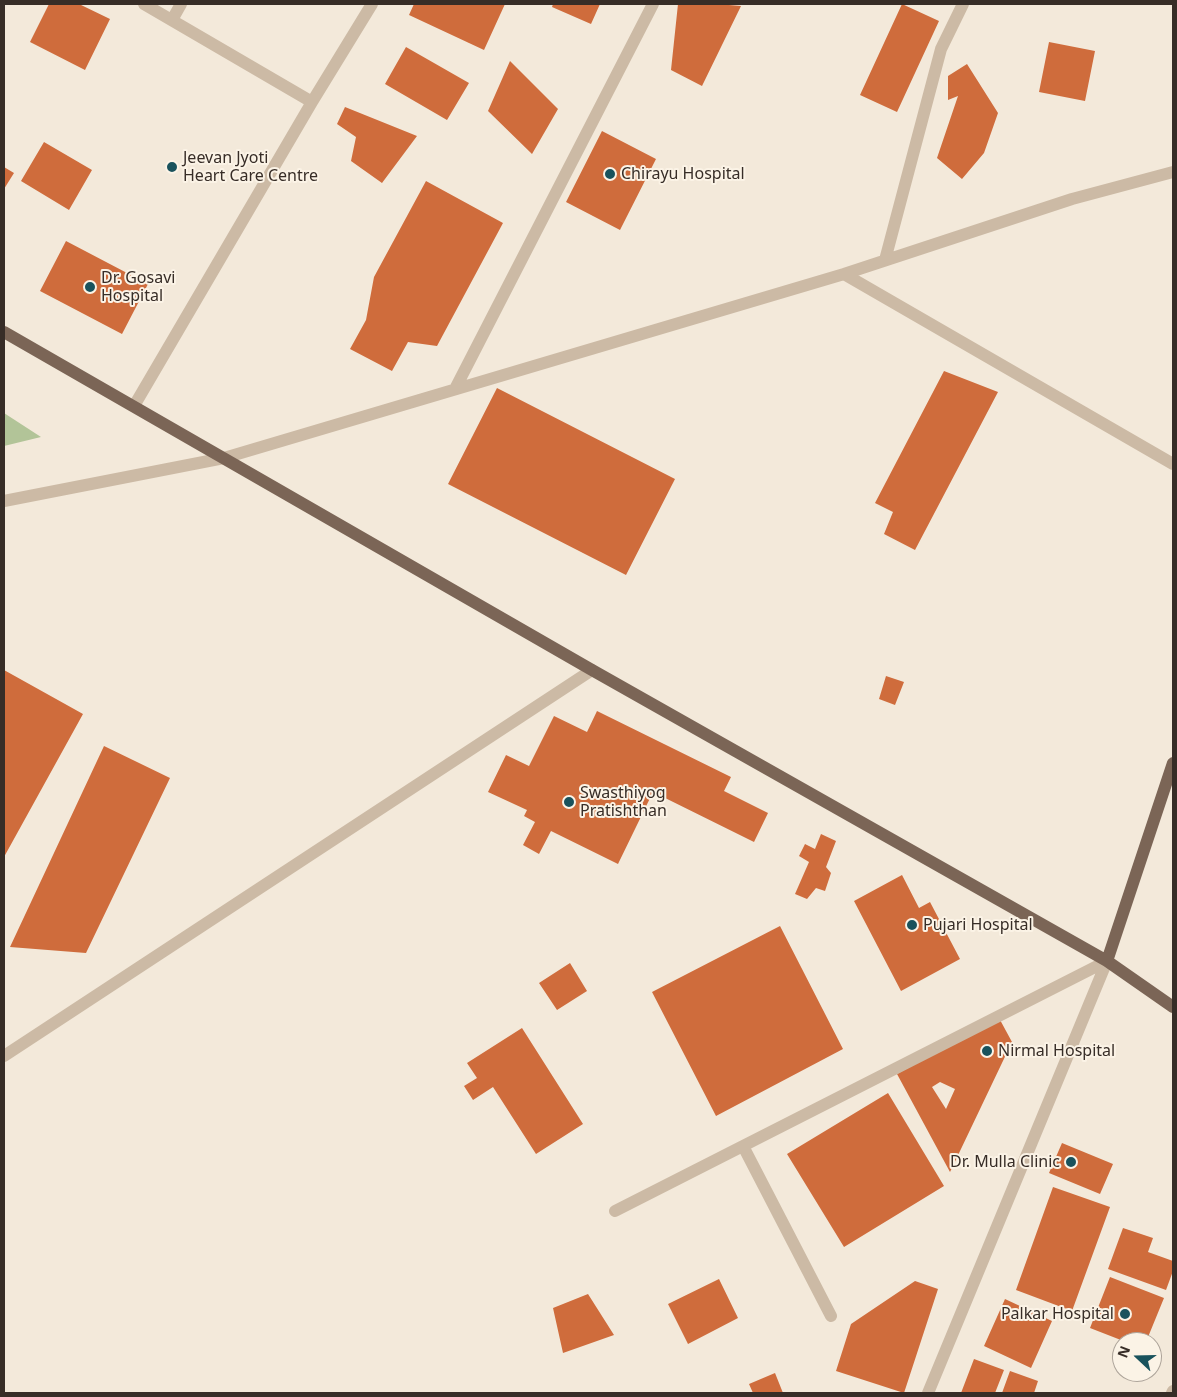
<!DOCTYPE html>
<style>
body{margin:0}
#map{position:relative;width:1177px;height:1397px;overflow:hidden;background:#f3e9da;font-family:"Noto Sans",sans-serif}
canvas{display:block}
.frame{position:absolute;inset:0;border:5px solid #372d27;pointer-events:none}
.north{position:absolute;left:1112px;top:1332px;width:50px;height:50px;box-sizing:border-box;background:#fbf3e6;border:1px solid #ada49a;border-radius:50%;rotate:291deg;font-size:14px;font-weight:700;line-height:20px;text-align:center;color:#372d27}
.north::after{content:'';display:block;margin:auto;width:18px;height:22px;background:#19525c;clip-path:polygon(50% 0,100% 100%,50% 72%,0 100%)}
</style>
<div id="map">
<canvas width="1177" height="1397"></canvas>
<div class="frame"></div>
<div class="north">N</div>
</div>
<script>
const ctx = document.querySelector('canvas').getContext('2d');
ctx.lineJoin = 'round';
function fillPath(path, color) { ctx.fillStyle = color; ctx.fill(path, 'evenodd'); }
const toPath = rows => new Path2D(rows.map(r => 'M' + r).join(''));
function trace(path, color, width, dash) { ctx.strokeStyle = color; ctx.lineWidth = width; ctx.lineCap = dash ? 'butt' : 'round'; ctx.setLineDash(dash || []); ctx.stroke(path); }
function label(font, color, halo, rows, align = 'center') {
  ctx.font = font + ' "Noto Sans",sans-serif'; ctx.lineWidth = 4; ctx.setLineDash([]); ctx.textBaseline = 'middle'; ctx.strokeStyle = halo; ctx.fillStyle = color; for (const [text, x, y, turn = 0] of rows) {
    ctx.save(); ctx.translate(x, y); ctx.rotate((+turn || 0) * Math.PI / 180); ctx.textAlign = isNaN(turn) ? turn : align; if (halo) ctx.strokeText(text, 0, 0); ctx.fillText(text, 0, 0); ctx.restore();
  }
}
const green = toPath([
 [4,413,41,437,4,446]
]);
const building = toPath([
 [49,4,79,4,110,19,85,70,30,42],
 [414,4,505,4,484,50,409,15],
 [553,4,600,4,591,24,552,7],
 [678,4,717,4,741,6,702,86,671,70],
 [902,4,939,21,897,112,860,95],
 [1049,42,1095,51,1085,101,1039,92],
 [406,47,469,83,447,120,385,84],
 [510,61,558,109,532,154,488,111],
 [967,64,998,113,984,153,962,179,937,158,958,96,948,100,948,76],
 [345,107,417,136,382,183,351,161,356,137,337,124],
 [602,131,656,159,620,230,566,202],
 [44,142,92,170,69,210,21,181],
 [4,167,14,173,4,189],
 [426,181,503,223,437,346,408,342,392,371,350,349,366,320,374,277],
 [66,241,148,284,122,334,40,291],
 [944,371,998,392,915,550,884,534,893,512,875,503],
 [497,388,675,479,626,575,448,484],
 [4,670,83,714,4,857],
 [886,676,904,682,895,705,879,699],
 [597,711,731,777,724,791,768,813,754,842,653,792,618,864,551,831,539,854,523,845,535,822,524,816,527,810,488,792,506,755,529,766,554,716,587,732],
 [104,746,170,778,86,953,10,947],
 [821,834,836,841,826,867,831,873,825,891,816,888,807,899,795,894,809,862,799,856,805,844,815,849],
 [902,875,919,908,930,902,960,959,901,991,854,901],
 [780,926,843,1049,716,1116,652,992],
 [570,963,587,991,557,1010,539,983],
 [999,1018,1012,1042,950,1172,897,1074],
 [940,1082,955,1089,946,1109,932,1087],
 [522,1028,583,1124,536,1154,493,1087,473,1100,464,1086,477,1078,467,1063],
 [888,1093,944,1186,844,1247,787,1154],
 [1062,1143,1113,1164,1100,1194,1049,1173],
 [1053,1187,1110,1207,1072,1311,1016,1290],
 [1123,1228,1153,1238,1148,1252,1173,1261,1173,1271,1166,1290,1108,1269],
 [1110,1277,1164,1298,1146,1342,1126,1342,1090,1328],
 [719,1279,738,1318,688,1344,668,1304],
 [915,1281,938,1289,904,1393,836,1371,851,1324],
 [588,1294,614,1335,563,1353,553,1308],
 [1005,1299,1052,1321,1031,1368,984,1346],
 [974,1359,1004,1370,995,1393,961,1393],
 [1010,1371,1038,1381,1034,1393,1002,1393],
 [775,1373,783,1393,753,1393,749,1384]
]);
const minor = toPath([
 [144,4,312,102],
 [172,20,181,4],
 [885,260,941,49,963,4],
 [844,274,1173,464],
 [455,389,653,4],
 [134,406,312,102,372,4],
 [4,501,224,458,844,274,1072,199,1173,172],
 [4,1056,592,670],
 [743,1146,831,1316],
 [615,1211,1107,961],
 [928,1393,1107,961],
 [1172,1393,1173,1391]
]);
const major = toPath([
 [4,332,592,670,1107,961,1173,1007],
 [1107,961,1173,763]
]);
const markers = [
 [172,167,6,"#19525c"],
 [610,174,6,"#19525c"],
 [90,287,6,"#19525c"],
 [569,802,6,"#19525c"],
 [912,925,6,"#19525c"],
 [987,1051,6,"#19525c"],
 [1071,1162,6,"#19525c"],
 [1125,1314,6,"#19525c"]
];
const poiNames = [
 ["Jeevan Jyoti",183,158],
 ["Heart Care Centre",183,176],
 ["Chirayu Hospital",621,174],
 ["Dr. Gosavi",101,278],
 ["Hospital",101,296],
 ["Swasthiyog",580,793],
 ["Pratishthan",580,811],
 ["Pujari Hospital",923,925],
 ["Nirmal Hospital",998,1051],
 ["Dr. Mulla Clinic",1060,1162,"right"],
 ["Palkar Hospital",1114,1314,"right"]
];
fillPath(green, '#b2c498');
fillPath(building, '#cf6c3c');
trace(minor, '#ccbaa5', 12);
trace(major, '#7b6556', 12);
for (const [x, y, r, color] of markers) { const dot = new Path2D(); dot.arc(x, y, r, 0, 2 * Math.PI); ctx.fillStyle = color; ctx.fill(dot); trace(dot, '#fbf3e6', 2); }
label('16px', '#372d27', '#fbf3e6', poiNames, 'left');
</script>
